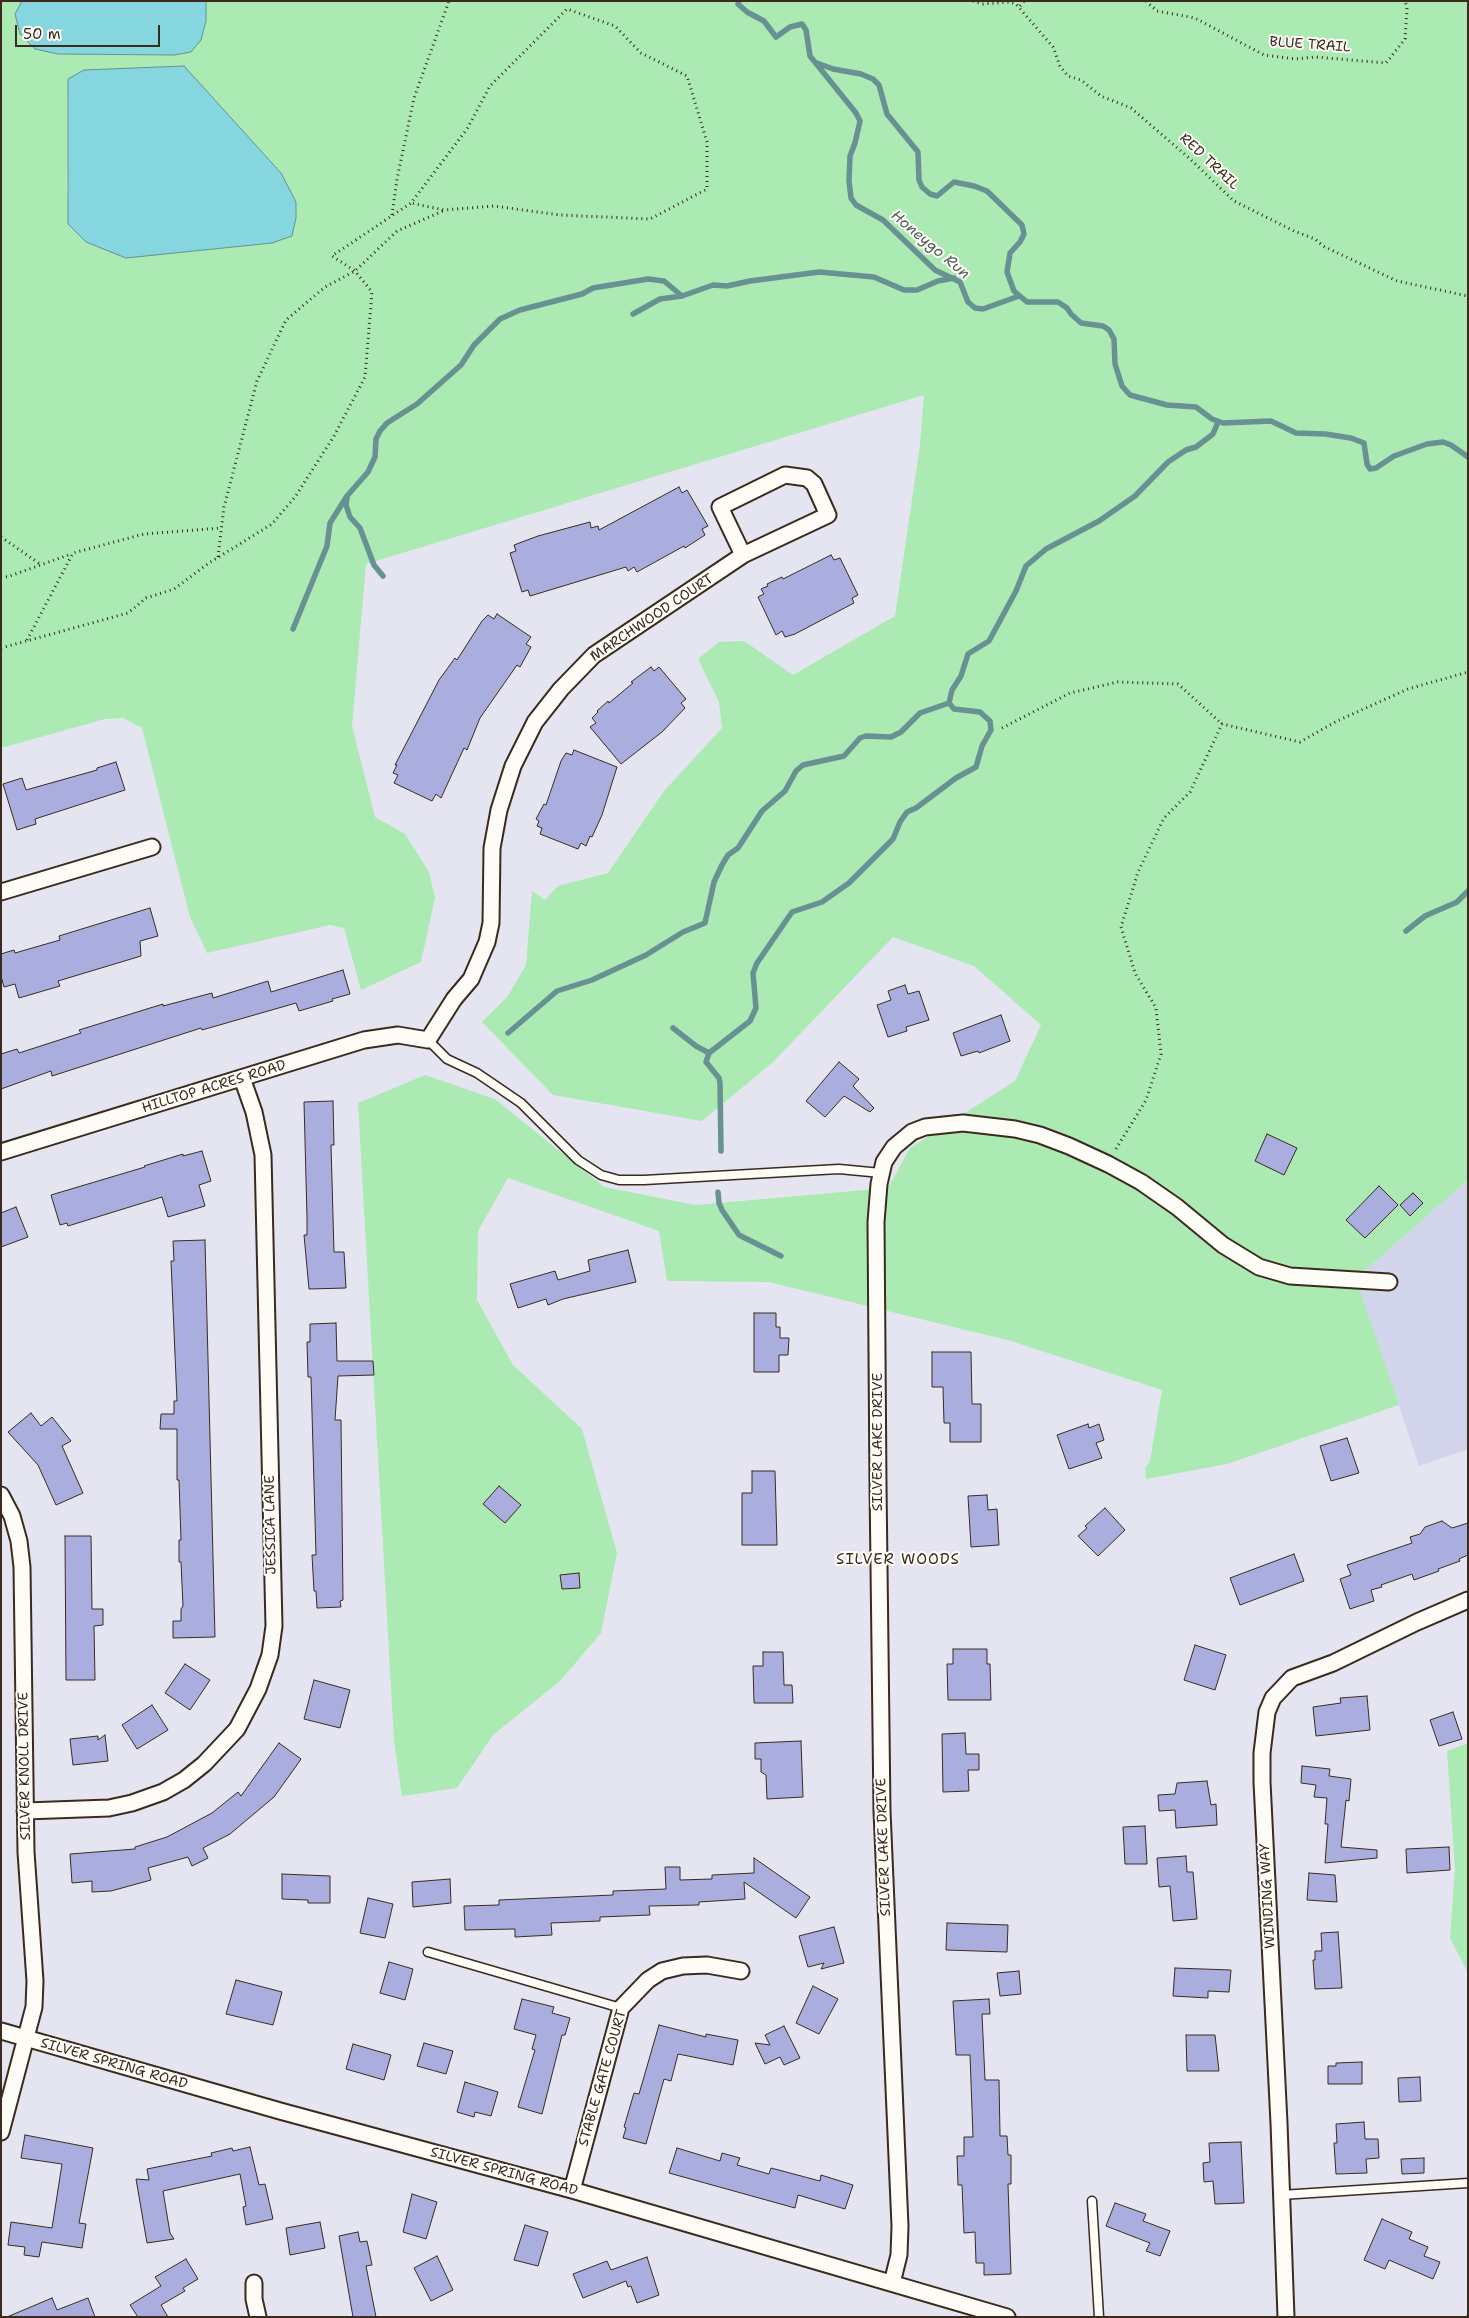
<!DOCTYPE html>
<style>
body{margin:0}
#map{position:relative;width:1469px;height:2318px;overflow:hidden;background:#e4e5f0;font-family:"Shantell Sans",sans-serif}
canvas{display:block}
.frame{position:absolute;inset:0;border:2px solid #3b2a1e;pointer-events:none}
.scale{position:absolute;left:15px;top:25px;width:145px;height:22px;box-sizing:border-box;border:2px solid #3b2a1e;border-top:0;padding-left:6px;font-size:15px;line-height:18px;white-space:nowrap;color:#3b2a1e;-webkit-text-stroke:4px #fdfcf7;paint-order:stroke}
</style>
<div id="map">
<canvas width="1469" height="2318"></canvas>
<div class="frame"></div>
<div class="scale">50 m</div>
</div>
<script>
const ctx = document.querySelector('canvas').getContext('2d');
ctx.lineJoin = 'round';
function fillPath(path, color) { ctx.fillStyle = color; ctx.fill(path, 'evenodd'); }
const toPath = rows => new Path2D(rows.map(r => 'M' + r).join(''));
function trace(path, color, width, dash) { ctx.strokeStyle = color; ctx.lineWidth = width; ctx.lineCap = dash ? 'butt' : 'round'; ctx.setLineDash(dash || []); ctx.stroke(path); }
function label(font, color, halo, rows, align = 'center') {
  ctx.font = font + ' "Shantell Sans",sans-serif'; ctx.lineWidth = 4; ctx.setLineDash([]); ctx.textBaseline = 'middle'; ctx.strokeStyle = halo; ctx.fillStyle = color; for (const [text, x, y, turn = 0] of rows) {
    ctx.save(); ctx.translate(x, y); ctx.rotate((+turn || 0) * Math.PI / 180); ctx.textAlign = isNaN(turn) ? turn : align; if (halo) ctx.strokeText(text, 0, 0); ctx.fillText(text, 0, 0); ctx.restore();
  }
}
const built = toPath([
 [1468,1180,1468,1449,1419,1466,1356,1278]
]);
const green = toPath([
 [1,1,22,1,15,14,58,54,174,55,191,52,206,21,206,1,1468,1,1468,1180,1356,1278,1399,1405,1227,1464,1146,1479,1145,1468,1150,1461,1162,1390,1011,1341,769,1282,667,1281,659,1231,508,1178,478,1231,477,1300,513,1365,582,1429,617,1553,601,1633,560,1681,493,1735,457,1788,402,1796,394,1741,358,1103,425,1075,495,1099,604,1187,695,1205,888,1188,910,1148,1015,1081,1041,1025,974,966,893,937,772,1063,702,1121,553,1095,482,1022,507,997,526,965,532,891,545,900,558,886,608,873,664,791,722,728,719,702,698,659,719,642,744,641,793,675,895,616,920,445,924,395,366,564,352,726,375,817,405,834,429,872,435,898,421,962,361,990,344,928,330,925,207,953,190,917,142,728,123,718,105,719,1,748],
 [184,67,281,173,67,194,68,79],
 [1468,1743,1468,1973,1450,1938,1455,1869,1447,1751]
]);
const water = toPath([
 [22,1,206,1,206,21,201,40,191,52,174,55,58,54,35,49,20,34,15,14,22,1],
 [184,66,281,173,296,202,296,218,292,236,272,243,126,258,86,242,68,224,68,79,84,70,184,66]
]);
const stream = toPath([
 [739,1,738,4,747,12,764,21,776,37,790,27,802,24,806,30,810,56,856,113,860,121,855,143,850,156,849,181,851,198,856,205,883,220,935,270,960,282,968,302,975,308,983,309,1019,296],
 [817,63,833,69,861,74,873,79,879,85,887,114,918,152,919,180,922,187,930,194,937,196,954,182,974,186,987,191,1022,225,1024,234,1020,242,1010,253,1007,272,1014,291,1027,302,1058,302,1067,308,1071,314,1081,323,1103,326,1109,330,1114,339,1115,364,1122,386,1130,395,1167,405,1196,407,1212,419,1223,423,1271,421,1296,433,1325,434,1351,438,1364,443,1367,464,1370,469,1376,468,1394,456,1427,444,1443,442,1451,445,1468,457],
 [633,314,660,299,682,296,713,285,727,286,750,281,819,272,874,277,904,290,917,290,938,281,954,278],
 [347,498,346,505,350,517,360,528,374,565,383,576],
 [293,629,327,546,330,523,347,496,368,472,375,457,376,439,380,431,387,423,417,404,461,365,474,345,500,319,520,310,582,294,593,288,648,279,664,281,682,296],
 [949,703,952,690,961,676,968,654,989,641,1016,591,1026,566,1046,549,1099,521,1135,496,1168,462,1186,450,1196,447,1213,434,1218,422],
 [1406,931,1425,916,1457,902,1468,891],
 [673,1028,696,1046,709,1053],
 [508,1033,557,991,592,980,646,955,683,932,705,923,714,882,722,865,728,855,738,848,762,811,785,791,796,771,803,765,844,756,860,738,866,736,891,737,901,732,920,713,949,703],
 [721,1151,720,1083,719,1078,706,1062,709,1053,750,1021,756,1008,753,973,757,963,792,912,822,902,849,883,893,839,900,822,907,812,916,808,956,778,976,767,982,746,991,730,990,721,980,712,954,709,949,703],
 [718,1192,719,1203,722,1210,739,1235,781,1256]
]);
const building = toPath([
 [679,487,682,493,687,490,708,526,702,529,705,535,685,548,684,546,637,572,634,567,628,571,626,567,530,596,528,590,522,592,510,553,516,551,514,545,538,536,590,522,591,528,598,526,599,530,679,487],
 [831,555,834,560,840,558,858,595,852,598,854,603,795,634,785,637,782,631,776,635,758,597,764,594,761,589,768,586,767,584,782,577,783,579,831,555],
 [497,614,531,637,526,644,531,647,520,667,517,665,480,718,467,750,464,748,441,798,436,794,432,801,394,783,398,775,393,773,397,765,395,765,439,680,455,658,457,660,482,621,488,615,494,619,497,614],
 [651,667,654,671,659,667,686,699,681,703,685,708,662,732,621,764,590,727,596,723,592,718,598,712,597,711,608,701,609,703,633,683,631,682,651,667],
 [574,750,617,767,602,815,592,837,590,836,586,846,581,843,578,849,540,834,542,828,537,826,539,821,536,819,544,804,546,805,561,761,566,753,572,755,574,750],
 [116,762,125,790,35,819,36,824,17,830,3,784,22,778,26,790,97,770,97,768,116,762],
 [150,908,158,936,140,941,141,956,58,981,60,986,19,998,15,984,4,987,1,976,1,954,14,950,15,953,60,940,59,936,150,908],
 [343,970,350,994,332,999,333,1001,299,1011,296,1003,202,1030,201,1028,52,1076,51,1071,1,1089,1,1054,17,1049,19,1053,81,1033,79,1030,163,1004,163,1006,212,993,213,998,268,981,271,992,343,970],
 [905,985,908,994,919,991,929,1020,906,1027,907,1031,888,1037,877,1005,891,1000,888,991,905,985],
 [1001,1015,1010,1041,979,1053,978,1051,961,1056,953,1033,1001,1015],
 [839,1062,859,1079,853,1086,874,1108,870,1112,844,1096,825,1117,806,1101,839,1062],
 [333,1101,334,1145,331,1145,334,1252,344,1252,346,1288,309,1289,304,1235,307,1235,307,1218,304,1102,333,1101],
 [1267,1134,1297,1148,1284,1175,1255,1161,1267,1134],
 [202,1151,211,1181,199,1185,205,1206,168,1217,162,1197,68,1226,67,1223,60,1225,51,1195,145,1167,144,1166,183,1154,183,1156,202,1151],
 [1379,1186,1398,1205,1365,1238,1346,1220,1379,1186],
 [1413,1193,1423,1203,1410,1216,1400,1205,1413,1193],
 [16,1207,28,1237,1,1247,1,1213,16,1207],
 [205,1240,215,1637,173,1638,173,1621,181,1621,181,1609,183,1606,181,1562,179,1562,179,1540,181,1540,179,1480,177,1480,177,1429,160,1429,161,1414,174,1414,174,1401,177,1401,171,1261,174,1261,173,1241,205,1240],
 [628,1250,636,1282,563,1299,548,1305,546,1299,518,1308,510,1284,555,1271,558,1280,590,1271,588,1260,628,1250],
 [754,1313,776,1313,776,1327,780,1327,780,1338,789,1338,788,1355,779,1355,779,1372,754,1372,754,1313],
 [336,1323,337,1361,373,1361,374,1375,338,1376,335,1420,341,1420,343,1600,340,1601,341,1607,317,1608,316,1591,314,1591,312,1555,316,1555,311,1377,308,1377,307,1342,310,1342,310,1324,336,1323],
 [932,1352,971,1352,972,1404,981,1404,981,1442,950,1442,950,1423,944,1423,943,1387,932,1387,932,1352],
 [31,1413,41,1426,52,1417,71,1441,62,1446,83,1493,56,1505,38,1465,8,1432,31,1413],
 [1088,1424,1089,1428,1099,1424,1104,1440,1096,1443,1102,1458,1069,1469,1057,1435,1088,1424],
 [1347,1438,1359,1473,1331,1481,1320,1446,1347,1438],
 [752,1471,775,1471,777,1545,742,1545,742,1493,752,1493,752,1471],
 [499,1486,521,1505,505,1523,483,1504,499,1486],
 [987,1495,988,1510,997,1509,999,1545,971,1547,968,1496,987,1495],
 [1105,1508,1125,1530,1098,1556,1078,1536,1087,1528,1085,1526,1105,1508],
 [1442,1521,1452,1528,1468,1523,1468,1555,1459,1559,1460,1561,1438,1569,1439,1571,1414,1580,1412,1574,1381,1585,1382,1587,1371,1590,1374,1601,1350,1609,1340,1579,1351,1575,1347,1565,1412,1543,1410,1537,1420,1534,1425,1527,1442,1521],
 [65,1536,91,1536,92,1609,103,1609,103,1625,94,1626,95,1680,66,1680,65,1536],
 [1294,1554,1304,1581,1240,1605,1230,1578,1294,1554],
 [579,1573,580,1588,562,1589,560,1575,579,1573],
 [1195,1645,1226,1655,1215,1690,1184,1680,1195,1645],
 [953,1649,987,1649,987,1664,990,1664,991,1700,948,1700,947,1664,953,1664,953,1649],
 [763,1652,783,1652,784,1685,792,1685,793,1703,754,1703,753,1666,763,1666,763,1652],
 [185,1664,210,1680,190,1710,165,1693,185,1664],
 [314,1680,350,1690,340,1728,304,1719,314,1680],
 [1367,1696,1370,1730,1316,1736,1313,1707,1341,1703,1340,1698,1367,1696],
 [152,1705,168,1730,137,1749,122,1725,152,1705],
 [1453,1712,1462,1739,1439,1746,1430,1720,1453,1712],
 [965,1733,966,1754,979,1754,979,1770,968,1770,969,1791,943,1792,942,1734,965,1733],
 [105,1735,108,1761,73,1765,70,1739,98,1736,98,1740,105,1735],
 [801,1741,803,1797,767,1799,766,1775,761,1772,761,1759,755,1759,755,1743,801,1741],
 [279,1743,301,1759,299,1762,274,1797,230,1834,203,1848,208,1858,192,1866,188,1857,148,1868,151,1880,111,1891,92,1892,92,1881,72,1883,70,1854,135,1849,135,1847,167,1837,212,1813,238,1792,241,1796,279,1743],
 [1302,1766,1330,1769,1329,1776,1351,1779,1349,1801,1346,1800,1341,1847,1377,1850,1377,1858,1325,1863,1328,1824,1325,1824,1327,1798,1314,1797,1316,1785,1301,1783,1302,1766],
 [1207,1781,1211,1805,1216,1804,1217,1825,1176,1828,1175,1810,1159,1811,1158,1795,1175,1794,1177,1783,1207,1781],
 [1145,1826,1147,1864,1125,1864,1123,1827,1145,1826],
 [1449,1847,1450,1870,1407,1873,1406,1849,1449,1847],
 [1186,1856,1187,1872,1193,1872,1197,1919,1173,1921,1170,1886,1159,1887,1157,1858,1186,1856],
 [754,1858,810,1897,796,1918,744,1882,745,1899,699,1902,699,1905,649,1906,650,1915,600,1917,600,1921,551,1923,552,1935,515,1937,515,1929,465,1930,464,1906,499,1905,499,1900,613,1895,613,1891,666,1889,665,1867,680,1867,680,1880,712,1879,712,1875,754,1873,754,1858],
 [1309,1873,1335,1875,1337,1902,1307,1900,1309,1873],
 [282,1874,330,1876,330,1903,308,1903,308,1900,282,1899,282,1874],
 [450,1879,451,1903,413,1907,412,1882,450,1879],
 [368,1898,393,1904,385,1938,360,1933,368,1898],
 [947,1923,1008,1925,1007,1952,946,1950,947,1923],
 [834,1927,844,1963,821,1969,824,1963,808,1967,799,1936,834,1927],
 [1338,1932,1342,1988,1315,1989,1313,1960,1315,1960,1315,1951,1322,1951,1321,1933,1338,1932],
 [389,1962,413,1969,405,2000,380,1993,389,1962],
 [1175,1968,1231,1970,1229,1992,1208,1991,1208,1998,1173,1996,1175,1968],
 [1019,1971,1021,1994,1000,1996,997,1973,1019,1971],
 [236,1980,282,1992,273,2025,226,2014,236,1980],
 [813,1986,838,1999,819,2034,796,2023,813,1986],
 [522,1999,554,2007,552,2013,570,2018,565,2035,562,2035,542,2114,518,2107,535,2050,532,2049,536,2035,514,2029,522,1999],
 [989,1999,990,2014,982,2014,985,2080,999,2080,1000,2136,1007,2136,1008,2155,1011,2155,1011,2184,1008,2184,1011,2274,984,2275,984,2263,976,2263,975,2232,964,2233,962,2185,958,2185,957,2156,964,2156,964,2137,973,2137,970,2055,956,2055,953,2001,989,1999],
 [659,2025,706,2037,706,2034,738,2040,733,2065,678,2054,671,2081,664,2079,646,2144,623,2138,626,2128,624,2127,634,2093,639,2094,659,2025],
 [784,2026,800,2058,784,2065,780,2057,765,2064,755,2043,770,2045,765,2035,784,2026],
 [1186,2035,1215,2035,1219,2071,1187,2071,1186,2035],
 [424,2043,453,2051,446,2074,417,2066,424,2043],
 [353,2044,391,2055,384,2080,346,2069,353,2044],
 [1362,2062,1362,2084,1328,2084,1328,2066,1336,2066,1336,2063,1362,2062],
 [1420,2077,1421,2101,1399,2102,1398,2078,1420,2077],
 [465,2082,498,2092,491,2116,475,2112,474,2117,457,2112,465,2082],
 [1364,2122,1365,2139,1378,2139,1379,2158,1366,2159,1367,2173,1336,2174,1334,2143,1337,2143,1336,2124,1364,2122],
 [25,2135,93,2148,79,2223,86,2224,82,2248,42,2242,39,2257,24,2255,25,2247,8,2245,11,2222,52,2228,62,2164,21,2158,25,2135],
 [1241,2142,1244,2203,1215,2204,1213,2181,1204,2182,1203,2163,1210,2162,1209,2143,1241,2142],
 [250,2147,259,2185,265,2184,273,2219,246,2225,243,2207,246,2206,240,2174,163,2191,170,2233,174,2239,147,2243,136,2179,149,2180,147,2169,212,2156,211,2153,232,2148,233,2151,250,2147],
 [677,2148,720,2161,722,2153,740,2158,737,2165,769,2174,771,2168,820,2181,821,2175,853,2185,845,2209,798,2195,795,2208,669,2173,677,2148],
 [1424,2158,1424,2173,1402,2174,1401,2159,1424,2158],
 [412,2194,437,2202,426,2239,403,2232,412,2194],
 [1115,2203,1146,2214,1143,2221,1170,2231,1160,2256,1146,2251,1150,2243,1106,2226,1115,2203],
 [1382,2219,1412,2232,1409,2239,1428,2247,1424,2256,1440,2262,1433,2279,1389,2260,1385,2269,1364,2260,1382,2219],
 [320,2222,325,2248,290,2255,286,2228,320,2222],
 [525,2225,548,2232,538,2266,514,2260,525,2225],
 [358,2232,360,2242,367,2241,372,2265,366,2266,376,2317,353,2317,339,2236,358,2232],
 [437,2256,453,2290,431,2301,414,2268,437,2256],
 [647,2257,659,2295,637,2303,631,2286,628,2287,626,2281,583,2298,573,2274,607,2261,611,2270,647,2257],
 [186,2259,198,2279,183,2288,185,2291,161,2305,168,2317,138,2317,130,2305,161,2286,155,2277,186,2259],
 [52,2298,57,2310,88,2298,95,2317,7,2317,52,2298]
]);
const path = toPath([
 [973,1,982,4,1010,2,1016,4,1053,47,1060,66,1068,76,1081,80,1101,96,1131,108,1189,158,1234,201,1294,231,1315,239,1323,246,1397,281,1468,296],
 [1146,1,1157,11,1195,18,1264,55,1295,59,1316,57,1386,63,1405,39,1407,8,1405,1],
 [1020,6,1024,1],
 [392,215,397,179,414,98,449,1],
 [1,537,40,564],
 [218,557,224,507,257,381,286,320,325,287,355,271,397,231,443,211],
 [1,576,7,577,71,554],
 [27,640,73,553,144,534,221,528],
 [1,648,128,613,146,598,174,589,209,563,272,524,295,497,334,436,365,377,372,292,355,271,332,256,411,203,467,129,490,86,567,9,615,26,641,53,687,76,707,142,707,189,650,219,560,215,494,206,444,210,411,203],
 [1002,728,1070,693,1118,682,1178,684,1222,724],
 [1116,1149,1146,1100,1161,1054,1156,1008,1135,973,1121,927,1138,872,1164,818,1190,792,1222,724,1300,742,1337,721,1408,689,1468,672],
 [1467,2317,1468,2316]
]);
const service = toPath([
 [428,1040,447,1059,477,1073,521,1103,578,1160,601,1175,619,1180,644,1180,839,1169,881,1173],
 [428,1952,621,2008],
 [1281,2195,1468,2183],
 [1092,2201,1099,2317]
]);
const minor = toPath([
 [785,475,807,478,814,484,828,515,743,555,720,507,785,475],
 [1,892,152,847],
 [1,1152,364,1040,398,1035,428,1040,454,999,471,979,487,942,491,923,492,848,499,810,513,766,535,722,561,689,594,655,743,555],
 [1,1495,12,1516,19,1541,22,1567,26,1852,35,1981,34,2007,1,2132],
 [25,1811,109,1808,132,1803,163,1792,184,1780,204,1764,237,1729,258,1689,270,1655,274,1626,263,1155,254,1112,242,1078],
 [1,2031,280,2111,572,2190,1007,2317],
 [572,2190,621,2008,648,1980,662,1971,683,1966,707,1965,741,1971],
 [254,2283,254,2299,258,2317],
 [892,2283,899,2255,900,2226,882,1811,878,1485,876,1222,879,1184,884,1162,894,1147,912,1132,925,1127,963,1123,1015,1129,1040,1135,1069,1146,1108,1164,1141,1182,1177,1207,1223,1245,1259,1267,1290,1276,1389,1282],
 [1286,2317,1279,2123,1262,1782,1262,1753,1267,1712,1273,1698,1292,1678,1333,1663,1417,1622,1468,1600]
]);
const streetNames = [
 ["BLUE TRAIL",1310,45,4],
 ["RED TRAIL",1209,162,43],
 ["MARCHWOOD COURT",652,618,-34],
 ["HILLTOP ACRES ROAD",214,1087,-17],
 ["SILVER LAKE DRIVE",878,1442,-90],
 ["JESSICA LANE",271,1525,-91],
 ["SILVER KNOLL DRIVE",25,1766,-91],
 ["SILVER LAKE DRIVE",884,1847,-92],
 ["WINDING WAY",1268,1896,-93],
 ["SILVER SPRING ROAD",114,2064,16],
 ["STABLE GATE COURT",603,2078,-74],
 ["SILVER SPRING ROAD",504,2172,15]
];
const waterNames = [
 ["Honeygo Run",930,245,40]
];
const neighbourhoodNames = [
 ["SILVER WOODS",898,1560]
];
fillPath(built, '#d2d4eb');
fillPath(green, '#abeab2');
fillPath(water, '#85d6df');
trace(water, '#679192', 1);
trace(stream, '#679192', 5.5);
fillPath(building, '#a9aedf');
trace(building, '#3b2a1e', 1);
trace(service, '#3b2a1e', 11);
trace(minor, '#3b2a1e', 19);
trace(path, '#3b2a1e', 3, [1, 4]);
trace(service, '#fdfcf7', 8);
trace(minor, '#fdfcf7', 15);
label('14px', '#3b2a1e', '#fdfcf7', streetNames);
label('italic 15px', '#515e58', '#fdfcf7', waterNames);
ctx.letterSpacing = '1px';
label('15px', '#3b2a1e', '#fdfcf7', neighbourhoodNames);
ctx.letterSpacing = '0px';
</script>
